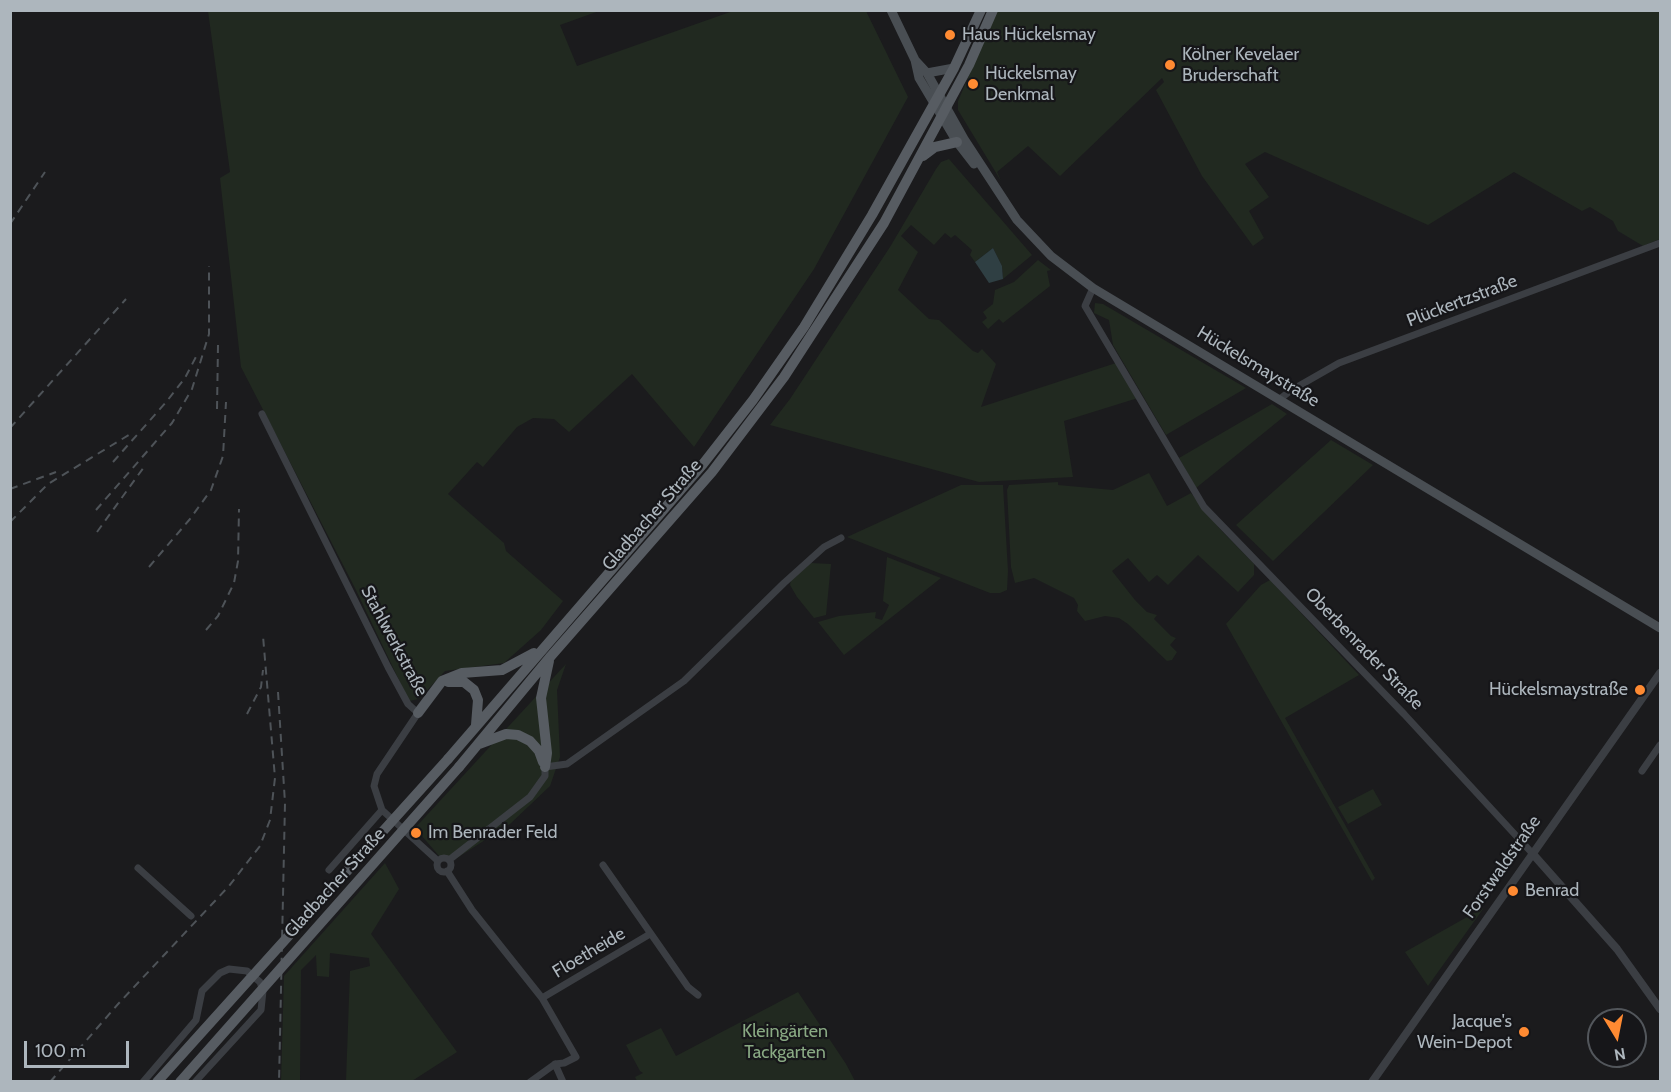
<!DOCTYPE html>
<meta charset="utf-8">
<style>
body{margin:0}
#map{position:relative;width:1671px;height:1092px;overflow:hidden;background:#1b1b1d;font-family:Cabin,sans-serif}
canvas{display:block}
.frame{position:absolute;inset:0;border:12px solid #adb6bd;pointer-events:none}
.north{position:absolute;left:1587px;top:1008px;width:60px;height:60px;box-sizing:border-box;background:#161619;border:2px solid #52565b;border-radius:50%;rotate:170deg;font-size:16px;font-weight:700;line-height:24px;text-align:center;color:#adb6bd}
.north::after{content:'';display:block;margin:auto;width:21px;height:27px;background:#fe8a32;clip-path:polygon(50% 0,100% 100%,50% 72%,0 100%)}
.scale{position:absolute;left:24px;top:1041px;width:105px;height:27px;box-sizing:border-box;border:3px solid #adb6bd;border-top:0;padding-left:8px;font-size:18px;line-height:21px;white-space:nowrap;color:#adb6bd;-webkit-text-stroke:4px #161619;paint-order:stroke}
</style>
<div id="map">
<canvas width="1671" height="1092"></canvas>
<div class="frame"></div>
<div class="north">N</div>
<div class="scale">100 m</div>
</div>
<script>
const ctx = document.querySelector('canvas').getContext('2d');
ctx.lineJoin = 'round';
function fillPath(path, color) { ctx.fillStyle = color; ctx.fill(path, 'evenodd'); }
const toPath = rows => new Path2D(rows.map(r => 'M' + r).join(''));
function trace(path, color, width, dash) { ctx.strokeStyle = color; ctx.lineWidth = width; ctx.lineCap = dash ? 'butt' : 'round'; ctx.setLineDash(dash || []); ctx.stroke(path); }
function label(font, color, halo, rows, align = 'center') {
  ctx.font = font + ' Cabin,sans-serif'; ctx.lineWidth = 4.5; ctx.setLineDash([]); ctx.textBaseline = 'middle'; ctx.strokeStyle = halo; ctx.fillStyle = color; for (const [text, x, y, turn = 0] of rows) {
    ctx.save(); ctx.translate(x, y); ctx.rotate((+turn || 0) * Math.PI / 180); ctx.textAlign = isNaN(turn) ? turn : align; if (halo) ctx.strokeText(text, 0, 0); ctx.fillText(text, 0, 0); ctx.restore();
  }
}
const green = toPath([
 [208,11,599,11,560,25,577,66,733,11,866,11,908,97,814,269,694,447,632,374,569,432,554,419,533,418,517,427,483,467,477,462,448,494,504,543,506,551,563,601,541,630,504,663,445,671,419,699,409,701,355,588,241,367,220,178,230,172],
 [997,11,1660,11,1660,239,1643,246,1618,231,1613,221,1590,207,1582,211,1514,172,1428,225,1265,152,1245,164,1269,197,1249,211,1264,238,1253,246,1202,176,1156,90,1164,82,1162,78,1060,176,1028,146,997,172,1001,181,958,110,958,101],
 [949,159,1032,255,1003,279,1002,266,993,248,975,262,970,255,972,250,955,235,951,238,945,233,934,245,911,225,901,236,918,252,898,290,929,319,939,320,973,351,978,353,982,349,996,364,981,407,1116,363,1138,398,1064,421,1073,477,979,482,770,425,790,399,890,247,936,169,941,162],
 [1038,260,1051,270,1047,271,1050,286,1003,323,999,319,988,329,982,322,987,318,983,312,993,304,995,290,1014,282],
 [1095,303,1103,304,1246,388,1166,435,1113,345,1109,320,1094,313],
 [1272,404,1287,414,1196,488,1179,458],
 [1331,440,1373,465,1273,561,1236,525],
 [1149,473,1167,506,1191,493,1219,528,1254,564,1254,575,1238,592,1198,555,1168,585,1157,575,1149,582,1128,558,1112,571,1135,600,1147,612,1157,615,1154,619,1171,636,1176,638,1170,645,1177,652,1172,660,1167,661,1128,624,1119,618,1105,616,1085,621,1077,611,1078,605,1074,598,1034,578,1015,583,1011,567,1007,490,1009,485,1058,482,1058,485,1113,490],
 [961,485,1003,485,1008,571,1007,590,1000,593,990,593,847,537],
 [887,557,941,578,844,655,818,622,839,616,876,612,875,618,882,620,889,605,883,601],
 [811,563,831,564,826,615,814,618,797,597,790,585,791,580],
 [1270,580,1359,675,1285,718,1375,878,1372,881,1226,624,1261,585],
 [566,664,557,690,560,757,550,786,510,824,457,858,440,857,415,828],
 [1373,789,1382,805,1348,824,1338,807],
 [385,863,399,889,371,934,457,1052,412,1081,346,1081,350,971,370,966,369,958,330,953,329,977,317,976,316,955,301,970,300,1081,281,1081,284,976],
 [1483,908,1483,909,1428,986,1405,952],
 [798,992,846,1064,855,1081,637,1081,635,1077,643,1073,640,1071,626,1045,661,1028,676,1056]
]);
const water = toPath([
 [993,248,1002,266,1003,279,989,283,975,262]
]);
const minor = toPath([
 [1093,288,1085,306,1204,507,1404,714,1532,853],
 [1280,399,1290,391,1339,363,1660,243],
 [262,414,388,667,408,704,418,713,377,774,374,786,382,810,438,861],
 [1642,771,1660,745],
 '437 865a7 7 0 1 1 14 0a7 7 0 1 1-14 0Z',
 [449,860,530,797,545,776,545,767,567,764,684,681,784,583,824,547,841,538],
 [603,865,688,987,698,995],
 [138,868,191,916],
 [329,870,382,810],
 [447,871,472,910,542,998,576,1057,564,1063,555,1064,530,1082],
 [542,998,650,934],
 [555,1064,563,1082],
 [143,1082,196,1020,202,991,220,973,229,969,247,971,260,982,263,991,261,1010,195,1082]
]);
const tertiary = toPath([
 [1532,853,1617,949,1660,1009],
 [1372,1082,1660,673]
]);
const secondary = toPath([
 [891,10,915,60,919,78,957,142,974,164],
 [915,60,927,73,964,139,1017,220,1051,256,1093,288,1660,628],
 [927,73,954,68]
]);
const primary = toPath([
 [923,156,935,147,957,142],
 [448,682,464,682,474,690,478,700,476,725],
 [418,713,442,681,462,673,502,670,534,653],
 [479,744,506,734,518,735,530,741,539,751,543,762],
 [448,759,703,464,753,400,804,327,872,215,954,68,981,10],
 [459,767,551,656,712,472,784,377,884,223,969,65,993,10],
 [545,767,547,753,541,698,549,661]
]);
const rail = toPath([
 [10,224,45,172],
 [217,409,218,345],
 [10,428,126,299],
 [113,462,167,401,185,378,198,353],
 [10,489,56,472],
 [96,510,172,423,192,389,209,334,209,266],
 [10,522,48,484,132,433],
 [97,532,144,467],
 [149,567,190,519,211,490,223,456,226,402],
 [206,630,218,616,234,583,238,561,239,509],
 [278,692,285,803,279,1082],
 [247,714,261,687,263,670],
 [50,1082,119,1003,229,886,260,846,270,820,275,778,263,636]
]);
const primaryBridge = toPath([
 [157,1082,448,759],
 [180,1082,459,767]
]);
const markers = [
 [950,35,6,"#fe8a32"],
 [1170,65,6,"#fe8a32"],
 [973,84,6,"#fe8a32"],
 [1640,690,6,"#fe8a32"],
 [416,833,6,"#fe8a32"],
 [1513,891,6,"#fe8a32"],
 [1524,1032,6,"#fe8a32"]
];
const poiNames = [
 ["Haus Hückelsmay",962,35],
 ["Kölner Kevelaer",1182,55],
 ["Bruderschaft",1182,76],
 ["Hückelsmay",985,74],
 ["Denkmal",985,95],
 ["Hückelsmaystraße",1628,690,"right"],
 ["Im Benrader Feld",428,833],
 ["Benrad",1525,891],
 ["Jacque's",1512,1022,"right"],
 ["Wein-Depot",1512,1043,"right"]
];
const streetNames = [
 ["Plückertzstraße",1462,301,-21],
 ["Hückelsmaystraße",1258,367,31],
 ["Gladbacher Straße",652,515,-49],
 ["Stahlwerkstraße",394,641,62],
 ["Oberbenrader Straße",1364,649,46],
 ["Forstwaldstraße",1502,867,-55],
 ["Gladbacher Straße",335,883,-48],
 ["Floetheide",589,953,-31]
];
const parkNames = [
 ["Kleingärten",785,1032],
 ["Tackgarten",785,1053]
];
fillPath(green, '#212920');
fillPath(water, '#2f3f43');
trace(minor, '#3b3e43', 7);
trace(tertiary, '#3b3e43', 8);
trace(secondary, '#494e53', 9);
trace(primary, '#575c62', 10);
trace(rail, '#4e5358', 2, [8, 6]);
trace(primaryBridge, '#575c62', 10);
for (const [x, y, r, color] of markers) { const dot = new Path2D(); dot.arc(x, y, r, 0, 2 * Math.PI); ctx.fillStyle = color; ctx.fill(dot); trace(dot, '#161619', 2); }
label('18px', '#adb6bd', '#161619', poiNames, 'left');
label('18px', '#adb6bd', '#161619', streetNames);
label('18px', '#89a983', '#161619', parkNames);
</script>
